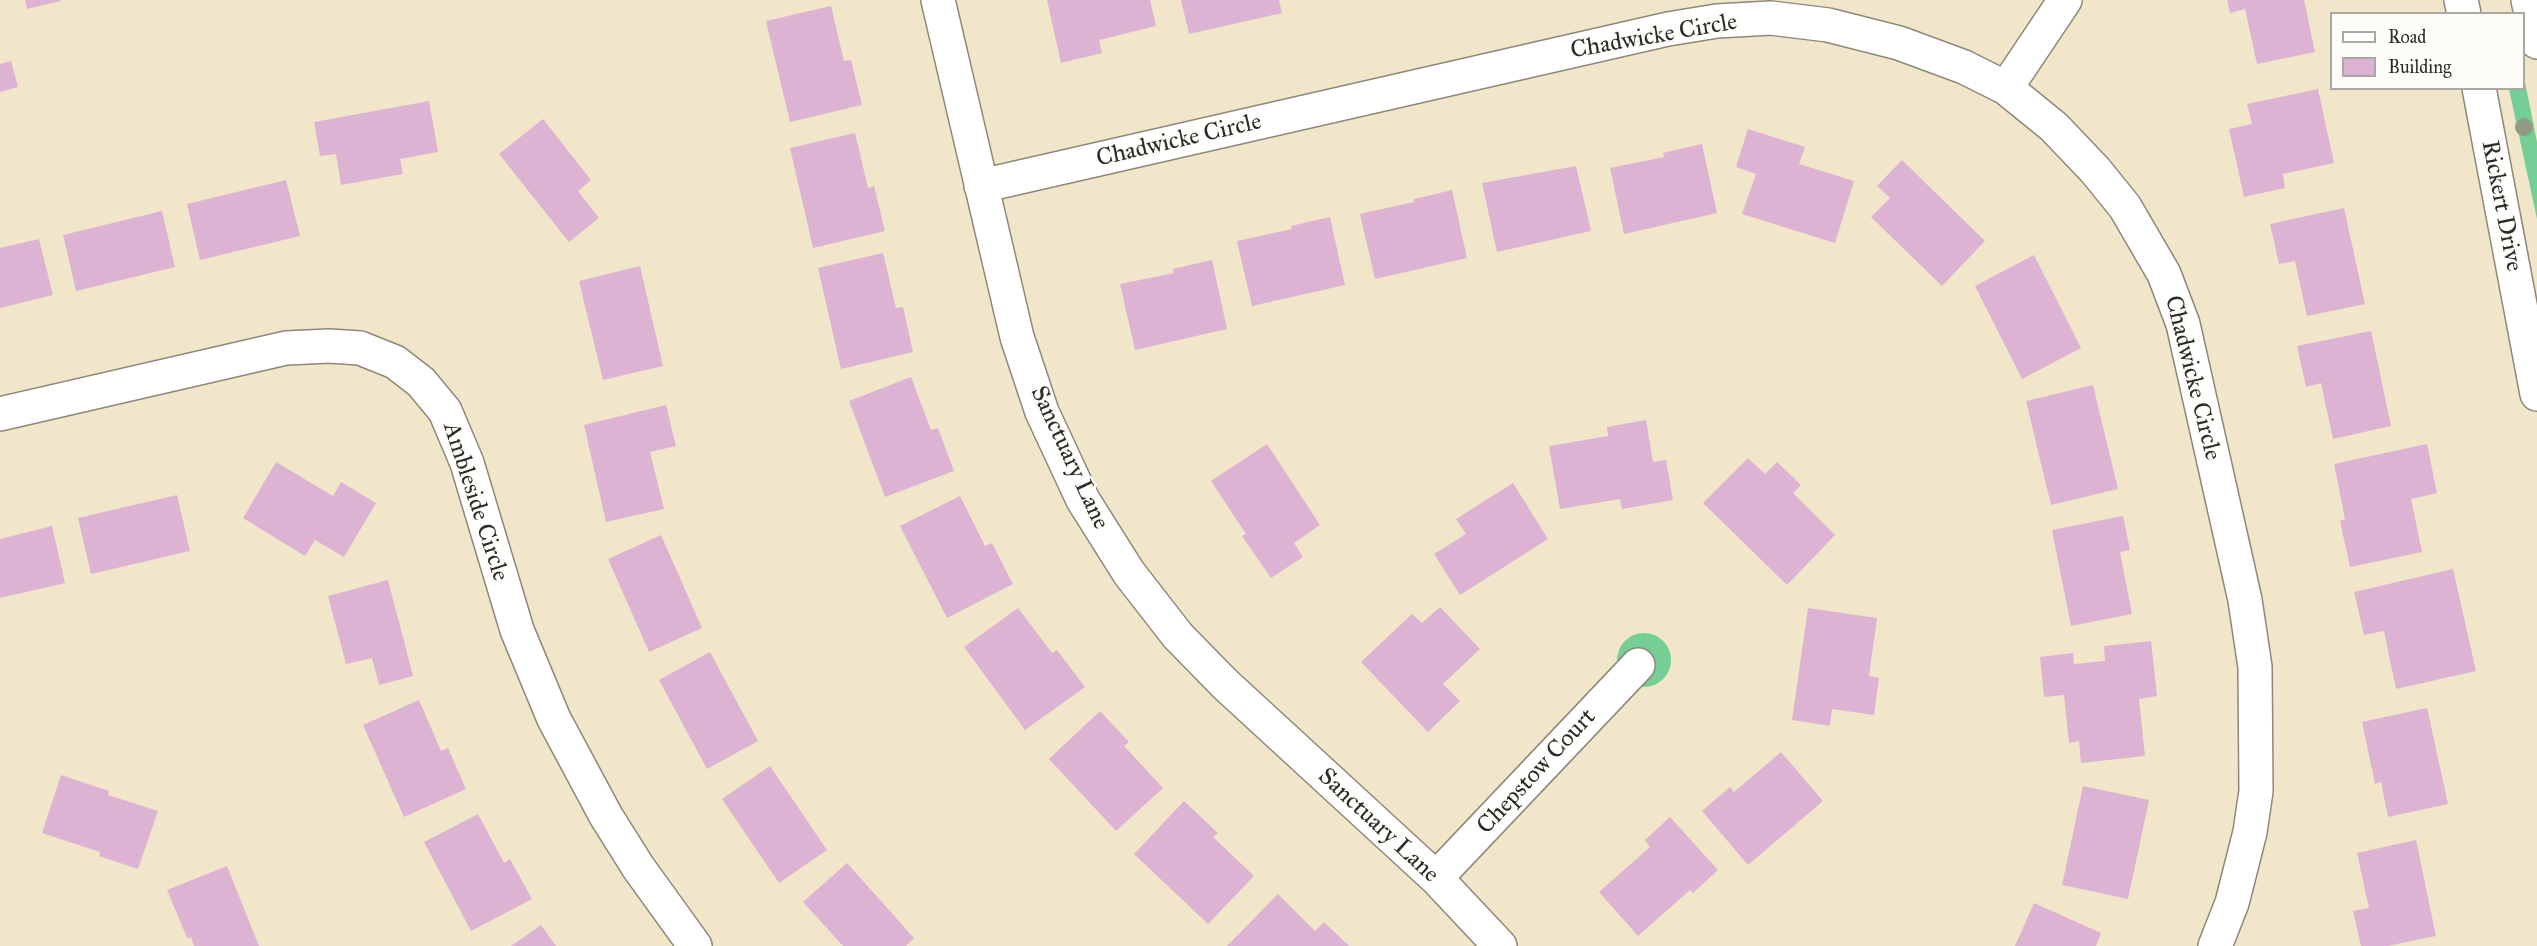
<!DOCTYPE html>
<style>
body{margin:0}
#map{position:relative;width:2537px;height:946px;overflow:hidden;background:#f1e6ca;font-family:"IM FELL Great Primer",serif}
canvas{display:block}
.legend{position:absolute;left:2330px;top:12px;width:195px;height:78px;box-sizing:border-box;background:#fdfcf7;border:2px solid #a9a8a5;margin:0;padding:8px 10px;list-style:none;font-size:18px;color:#2b2b2b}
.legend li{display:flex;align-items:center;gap:12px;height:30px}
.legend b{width:30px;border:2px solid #a9a8a5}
</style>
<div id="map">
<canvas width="2537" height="946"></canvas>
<ul class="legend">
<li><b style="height:8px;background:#fff"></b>Road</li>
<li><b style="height:16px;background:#ddb3d3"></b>Building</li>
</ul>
</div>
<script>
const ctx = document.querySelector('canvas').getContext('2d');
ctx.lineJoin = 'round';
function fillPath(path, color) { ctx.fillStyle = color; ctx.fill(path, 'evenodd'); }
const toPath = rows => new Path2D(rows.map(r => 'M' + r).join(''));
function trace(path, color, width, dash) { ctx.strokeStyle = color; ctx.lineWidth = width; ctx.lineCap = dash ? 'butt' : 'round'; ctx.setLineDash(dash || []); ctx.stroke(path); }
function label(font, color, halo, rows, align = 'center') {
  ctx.font = font + ' "IM FELL Great Primer",serif'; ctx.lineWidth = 4.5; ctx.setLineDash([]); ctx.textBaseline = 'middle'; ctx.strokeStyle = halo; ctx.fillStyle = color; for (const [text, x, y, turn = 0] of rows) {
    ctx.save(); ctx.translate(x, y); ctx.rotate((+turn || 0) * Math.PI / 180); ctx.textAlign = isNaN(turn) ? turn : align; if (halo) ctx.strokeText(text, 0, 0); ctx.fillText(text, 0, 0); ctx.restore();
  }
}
const green = toPath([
 [2524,77,2537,142,2537,219,2509,89,2524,88],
 '1617 660a27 27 0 1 1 54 0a27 27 0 1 1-54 0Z'
]);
const building = toPath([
 [25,0,61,0,61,1,27,9],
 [1047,0,1150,0,1156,26,1099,40,1102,53,1061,63],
 [1181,0,1279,0,1282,13,1189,34],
 [2227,0,2304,0,2315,52,2257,64,2245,9,2230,13],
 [831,6,844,61,851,60,862,105,790,122,766,21],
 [11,61,18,87,0,92,0,64],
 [2318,89,2334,163,2283,174,2285,188,2244,197,2229,129,2252,124,2247,104],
 [429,101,438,152,400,159,403,174,341,185,336,154,320,156,314,122],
 [543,119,591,180,578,191,599,218,569,242,499,154],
 [1748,129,1805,147,1799,164,1854,181,1835,243,1742,214,1756,174,1736,167],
 [855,133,868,188,874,186,885,231,813,248,790,148],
 [1702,144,1717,213,1624,234,1610,168,1664,157,1663,153],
 [1902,160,1985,241,1942,286,1871,217,1890,198,1877,186],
 [1576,166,1591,231,1497,252,1482,183],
 [286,180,300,236,200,260,187,204],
 [1452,190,1467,258,1375,279,1360,214,1414,202,1414,199],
 [2344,208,2365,304,2307,316,2295,261,2279,264,2270,224],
 [162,211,175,267,76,291,63,235],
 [1330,217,1345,285,1252,306,1237,241,1292,229,1291,226],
 [39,239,53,295,0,308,0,248],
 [883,253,896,308,903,307,913,352,841,369,818,268],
 [2034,255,2081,348,2022,379,1975,286],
 [1212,260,1227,329,1135,350,1120,284,1174,273,1173,269],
 [640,266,663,366,603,380,579,281],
 [2371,331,2391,426,2333,439,2321,383,2306,387,2297,346],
 [911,377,931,430,938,428,954,471,885,497,849,401],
 [2093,385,2118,489,2051,505,2026,401],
 [666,405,676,446,650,452,664,509,606,522,584,425],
 [1646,420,1653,462,1666,460,1673,500,1622,509,1620,499,1560,509,1549,446,1608,436,1607,427],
 [1267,444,1320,525,1294,543,1303,557,1271,578,1242,536,1246,534,1211,481],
 [2427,444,2437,493,2411,499,2422,552,2350,567,2340,521,2345,519,2334,464],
 [1748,458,1765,474,1777,462,1801,485,1793,493,1835,535,1787,585,1703,503],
 [276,462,333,496,341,482,376,503,344,557,315,540,305,556,243,518],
 [1513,483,1548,539,1460,595,1434,554,1466,534,1456,519],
 [177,495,190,551,91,574,78,518],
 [960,496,985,546,992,543,1013,584,947,618,900,526],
 [2123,516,2130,550,2120,552,2132,614,2071,626,2052,530],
 [52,526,65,583,0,598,0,539],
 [661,535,702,628,649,652,608,559],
 [2453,569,2476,671,2396,689,2384,631,2364,635,2354,592],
 [388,580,413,676,379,685,372,658,346,664,328,596],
 [1440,607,1480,649,1443,684,1460,701,1428,732,1361,662,1412,614,1422,623],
 [1018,608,1052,653,1057,650,1085,687,1025,730,964,647],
 [1808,608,1877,618,1869,676,1879,678,1874,715,1832,709,1830,726,1792,720],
 [2151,641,2157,696,2139,699,2145,756,2081,763,2079,741,2069,743,2064,695,2044,697,2040,657,2073,653,2074,664,2105,661,2104,646],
 [710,652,758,741,707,769,659,680],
 [419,700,441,751,448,748,466,789,404,817,363,725],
 [2427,708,2448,804,2388,817,2381,782,2375,784,2362,722],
 [1100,711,1129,742,1124,746,1163,788,1116,831,1049,759],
 [1781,752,1823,801,1748,865,1702,811,1730,787,1734,792],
 [770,766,827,850,779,883,722,799],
 [61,775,109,791,108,795,158,811,138,869,99,856,100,852,42,833],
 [2083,786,2149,800,2128,899,2062,885],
 [1184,801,1218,833,1213,837,1254,876,1208,924,1134,854],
 [478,814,504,863,510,859,532,899,471,931,424,842],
 [1670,817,1718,870,1693,893,1690,890,1638,936,1599,892,1650,847,1645,840],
 [2416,840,2436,936,2387,946,2361,946,2353,911,2369,908,2357,853],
 [847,863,914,938,906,946,843,946,803,902],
 [227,866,259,946,194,946,191,937,187,938,167,890],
 [1278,894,1315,931,1324,922,1349,946,1227,946],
 [2034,903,2101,933,2096,946,2015,946],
 [541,925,556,946,511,946]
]);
const minor = toPath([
 [938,0,1017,337,1042,412,1083,500,1129,573,1178,636,1225,684,1436,878,1500,946],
 [2461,0,2464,14],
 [2528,0,2537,42],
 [2006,88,2065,0],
 [2479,88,2537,394],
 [981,186,1668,29,1717,21,1771,18,1828,25,1899,43,1964,67,2006,88,2054,127,2095,170,2125,207,2164,274,2183,324,2245,600,2255,667,2256,791,2250,832,2232,903,2215,946],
 [0,414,286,348,329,346,360,348,395,362,421,382,445,411,467,463,517,630,554,719,606,816,638,867,695,946],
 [1436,878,1638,665]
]);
const trees = [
 [2524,127]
];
const streetNames = [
 ["Chadwicke Circle",1654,37,-10],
 ["Chadwicke Circle",1179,141,-13],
 ["Rickert Drive",2501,206,79],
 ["Chadwicke Circle",2192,378,76],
 ["Sanctuary Lane",1069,458,65],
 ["Ambleside Circle",475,502,72],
 ["Chepstow Court",1537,772,-47],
 ["Sanctuary Lane",1378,826,43]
];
fillPath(green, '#75ce95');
fillPath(building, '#ddb3d3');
trace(minor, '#8e887a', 36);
trace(minor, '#fff', 33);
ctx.fillStyle = '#909a84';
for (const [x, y] of trees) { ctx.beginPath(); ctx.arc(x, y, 9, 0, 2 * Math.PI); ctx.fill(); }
label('24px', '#2b2b2b', '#fdfcf7', streetNames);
</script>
